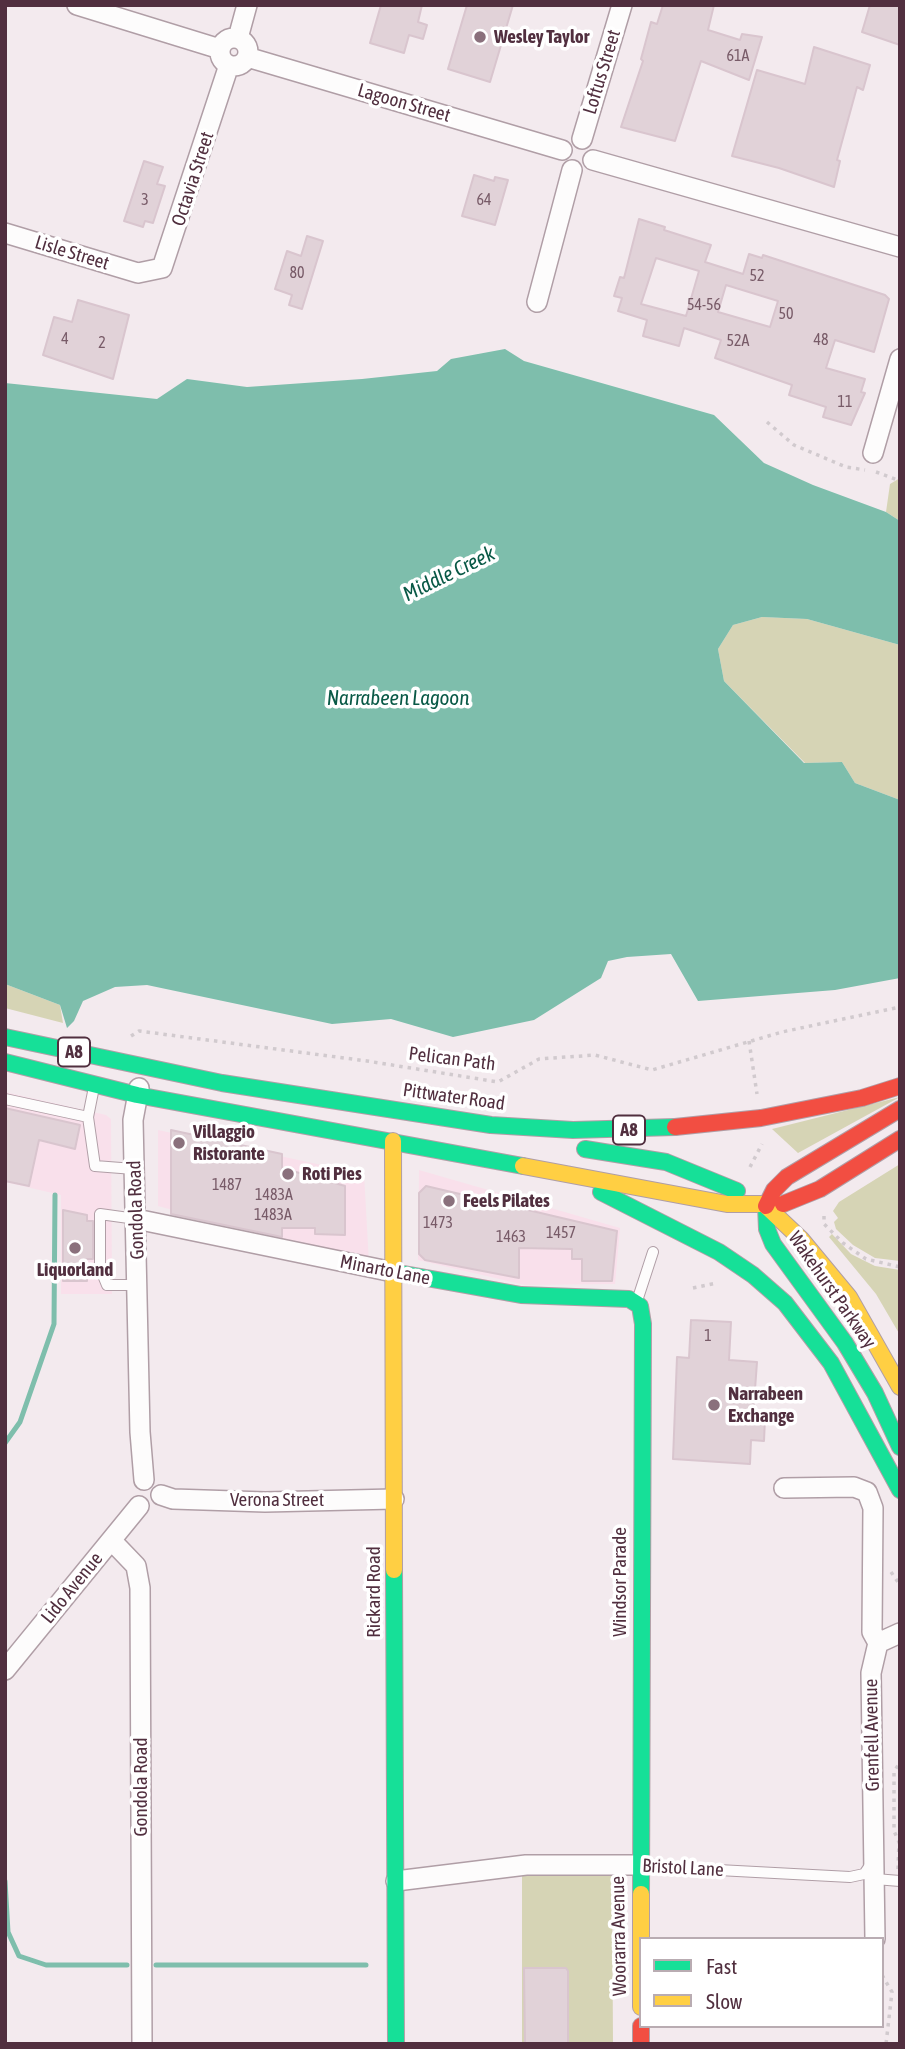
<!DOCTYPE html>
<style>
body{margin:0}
#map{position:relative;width:905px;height:2049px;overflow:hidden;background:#f3eaee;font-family:"Asap Condensed",sans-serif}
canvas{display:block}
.frame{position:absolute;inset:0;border:7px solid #512f3f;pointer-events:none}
.legend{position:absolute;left:639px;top:1937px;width:245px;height:91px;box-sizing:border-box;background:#fff;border:2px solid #b9acb2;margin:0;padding:9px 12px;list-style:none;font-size:21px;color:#512f3f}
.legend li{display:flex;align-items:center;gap:14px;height:35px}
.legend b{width:35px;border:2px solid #b9acb2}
</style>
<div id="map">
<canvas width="905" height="2049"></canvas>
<div class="frame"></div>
<ul class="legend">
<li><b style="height:9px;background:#16e098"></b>Fast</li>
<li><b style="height:9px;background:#ffcf43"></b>Slow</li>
</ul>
</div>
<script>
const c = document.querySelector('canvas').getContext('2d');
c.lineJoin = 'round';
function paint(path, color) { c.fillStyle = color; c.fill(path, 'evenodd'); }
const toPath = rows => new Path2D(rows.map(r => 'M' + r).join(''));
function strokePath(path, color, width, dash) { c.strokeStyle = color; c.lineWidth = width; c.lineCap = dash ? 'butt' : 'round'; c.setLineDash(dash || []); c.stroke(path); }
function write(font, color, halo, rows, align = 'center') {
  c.font = font + ' "Asap Condensed",sans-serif'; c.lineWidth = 7; c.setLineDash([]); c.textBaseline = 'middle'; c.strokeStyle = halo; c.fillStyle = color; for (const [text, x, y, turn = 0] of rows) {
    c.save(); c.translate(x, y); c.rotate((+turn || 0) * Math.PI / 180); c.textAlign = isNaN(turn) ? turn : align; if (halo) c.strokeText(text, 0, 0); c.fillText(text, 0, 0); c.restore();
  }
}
paint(toPath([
 [5,1092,106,1115,111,1119,112,1294,61,1294,61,1195,5,1182],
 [158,1130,364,1174,369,1263,158,1206],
 [419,1170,620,1228,615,1284,525,1285,418,1260]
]), '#f9e0eb');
paint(toPath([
 [900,478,900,521,886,512,890,484],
 [762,617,807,619,900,645,900,800,855,783,842,762,805,763,724,681,718,649,733,625],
 [5,984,60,1005,63,1023,5,1008],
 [900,1097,798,1153,772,1129],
 [900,1164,900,1261,875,1258,853,1245,836,1229,834,1222,838,1218,833,1211,839,1202],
 [832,1234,851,1254,875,1266,900,1270,900,1335,876,1294,829,1237],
 [522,1872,612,1874,613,2044,522,2044]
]), '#d6d4b5');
paint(toPath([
 [505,349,524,361,714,415,764,463,813,485,886,512,900,521,900,645,807,619,762,617,733,625,718,649,724,681,804,763,842,762,855,783,900,800,900,978,835,990,698,1001,671,954,627,957,608,961,601,978,534,1020,453,1037,391,1019,332,1024,147,985,115,987,83,1001,74,1021,67,1028,60,1005,5,984,5,383,157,399,187,379,247,387,362,379,437,371,451,359]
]), '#7ebeac');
strokePath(toPath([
 [5,1443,20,1422,54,1324,55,1195],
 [5,1881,8,1932,19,1956,46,1965,127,1965],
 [156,1965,366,1965]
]), '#7ebeac', 5);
const building = toPath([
 [381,5,422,5,418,22,427,25,423,39,409,35,404,53,370,43,381,5],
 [467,5,513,5,490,82,448,69,467,5],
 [663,5,714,5,708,30,740,40,742,34,762,37,749,80,701,61,675,141,621,127,643,61,641,59,651,22,657,24,663,5],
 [870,5,900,5,900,45,862,32,870,5],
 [814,47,870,65,863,90,857,87,837,160,840,161,834,187,779,168,732,156,757,70,805,84,814,47],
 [144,161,163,167,157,184,165,186,153,223,145,221,143,227,124,221,144,161],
 [474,175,494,181,495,177,508,180,495,225,462,216,474,175],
 [639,219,665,227,664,230,711,245,705,262,743,274,749,254,762,258,763,255,885,295,889,299,874,352,835,340,826,368,865,379,861,392,865,393,851,425,823,417,826,407,789,395,792,385,715,358,721,340,684,328,679,346,643,336,647,320,618,311,622,298,614,296,620,277,624,278,639,219],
 [656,258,699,271,686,316,641,304,656,258],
 [726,285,778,301,770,327,718,312,726,285],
 [307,236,323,241,302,309,289,305,292,295,275,289,287,251,301,256,307,236],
 [78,300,129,315,113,379,43,355,54,317,72,322,78,300],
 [5,1108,80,1125,75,1149,39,1140,29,1186,5,1181,5,1108],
 [171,1130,282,1154,282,1168,345,1186,345,1235,315,1234,315,1228,282,1228,282,1237,171,1214,171,1130],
 [426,1186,617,1231,612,1281,582,1281,582,1259,572,1259,572,1249,519,1248,519,1278,425,1260,419,1254,419,1193,426,1186],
 [63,1210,87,1215,87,1221,93,1221,93,1259,87,1259,87,1281,63,1281,63,1210],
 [691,1320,731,1322,729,1360,757,1362,753,1417,765,1418,764,1441,751,1440,750,1464,673,1459,677,1357,689,1358,691,1320],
 [524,1968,566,1968,568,1971,568,2044,525,2044,524,1968]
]);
paint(building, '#e1d2d8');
strokePath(building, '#d9c5ce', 2);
const lane = toPath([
 [93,1092,88,1117,95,1166,134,1169],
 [5,1099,88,1117],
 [136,1219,100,1214,100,1268,107,1285,139,1285],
 [637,1301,653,1252],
 [643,1866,850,1877,864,1874,871,1864],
 [875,1879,900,1881]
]);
const street = toPath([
 [77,5,220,49],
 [238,38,247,5],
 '220 52a14 14 0 1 1 28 0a14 14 0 1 1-28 0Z',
 [247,57,562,150],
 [582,139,622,5],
 [593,160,900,247],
 [5,233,138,273,162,268,229,65],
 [537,302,572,170],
 [873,453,900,359],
 [139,1088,133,1120,140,1432,144,1480],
 [136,1219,393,1272],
 [784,1488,854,1487,867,1492,873,1508,872,1632,878,1643,871,1673,875,1939],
 [161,1495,173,1499,265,1502,394,1499],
 [112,1541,136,1566,140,1588,142,2044],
 [878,1643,900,1633],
 [5,1670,139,1506],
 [396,1881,526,1865,639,1865]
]);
const fast = toPath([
 [5,1037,222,1083,491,1125,573,1130,675,1127],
 [5,1062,137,1095,523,1166],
 [585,1149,666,1162,737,1191],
 [601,1192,719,1252,753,1275,785,1303,831,1363,900,1490],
 [766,1206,767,1229,773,1244,845,1343,875,1393,900,1447],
 [393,1272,521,1295,629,1299,640,1306,643,1324,641,1894],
 [394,1570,396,2044]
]);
const slow = toPath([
 [393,1141,394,1570],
 [523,1166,727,1204,783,1204],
 [766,1206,801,1239,849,1297,900,1387],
 [641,2007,641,1894]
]);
const jam = toPath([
 [675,1127,761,1118,862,1098,900,1086],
 [783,1204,820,1189,900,1139],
 [766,1206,774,1190,787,1177,900,1109],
 [641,2026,641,2044]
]);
strokePath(lane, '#b09ea6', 12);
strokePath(street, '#b09ea6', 22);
strokePath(fast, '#b09ea6', 18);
strokePath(slow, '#b09ea6', 18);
strokePath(jam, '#b09ea6', 18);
strokePath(toPath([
 [767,422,794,445,846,467,865,470],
 [876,472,900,481],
 [131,1036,139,1031,367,1061,498,1082,539,1059,595,1055,652,1070,782,1032,900,1007],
 [749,1041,757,1094],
 [750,1167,762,1144],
 [824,1216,824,1224,843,1243,866,1259,900,1267],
 [693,1288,717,1283],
 [891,1572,900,1585],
 [898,1869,899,1842,894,1831,894,1772,900,1762],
 [882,1975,892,1992,886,2044]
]), '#d1cace', 3.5, [3.5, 5]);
strokePath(lane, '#fdfcfc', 10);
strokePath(street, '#fdfcfc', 19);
strokePath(fast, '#16e098', 16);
strokePath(slow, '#ffcf43', 16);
strokePath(jam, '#f24e42', 16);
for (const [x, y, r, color] of [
 [480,37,7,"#8a707c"],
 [179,1143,7,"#8a707c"],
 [288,1174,7,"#8a707c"],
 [449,1201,7,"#8a707c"],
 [75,1248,7,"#8a707c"],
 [714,1405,7,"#8a707c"]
]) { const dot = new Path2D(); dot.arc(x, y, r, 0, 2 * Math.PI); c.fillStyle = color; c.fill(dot); strokePath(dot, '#fff', 2.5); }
write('16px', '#785b68', null, [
 ["61A",738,56],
 ["3",145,200],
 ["64",484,200],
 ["80",297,273],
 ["52",757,276],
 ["54-56",704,305],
 ["50",786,314],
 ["4",65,339],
 ["48",821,340],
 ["52A",738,341],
 ["2",102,343],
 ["11",845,402],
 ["1487",227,1185],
 ["1483A",274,1195],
 ["1483A",273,1215],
 ["1473",438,1223],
 ["1457",561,1233],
 ["1463",511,1237],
 ["1",708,1336]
]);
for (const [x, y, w] of [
 [74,1052,32],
 [629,1130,32]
]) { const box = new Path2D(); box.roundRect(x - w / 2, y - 14.5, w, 29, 5); c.fillStyle = '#fff'; c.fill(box); strokePath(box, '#512f3f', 2); }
write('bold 18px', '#512f3f', null, [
 ["A8",74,1052],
 ["A8",629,1130]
]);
write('bold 19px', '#512f3f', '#fff', [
 ["Wesley Taylor",494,37],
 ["Villaggio",193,1132],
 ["Ristorante",193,1154],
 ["Roti Pies",302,1174],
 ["Feels Pilates",463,1201],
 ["Liquorland",75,1270,"center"],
 ["Narrabeen",728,1394],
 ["Exchange",728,1416]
], 'left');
write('19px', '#512f3f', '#fff', [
 ["Loftus Street",602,72,-73],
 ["Lagoon Street",404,103,16],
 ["Octavia Street",193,179,-72],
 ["Lisle Street",72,253,17],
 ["Pelican Path",452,1059,7],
 ["Pittwater Road",454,1097,8],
 ["Gondola Road",136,1210,-92],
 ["Minarto Lane",385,1270,11],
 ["Wakehurst Parkway",832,1290,55],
 ["Verona Street",277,1500],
 ["Windsor Parade",620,1582,-90],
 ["Lido Avenue",72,1588,-51],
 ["Rickard Road",374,1592,-90],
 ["Grenfell Avenue",872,1735,-91],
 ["Gondola Road",141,1787,-90],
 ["Bristol Lane",683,1868,3],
 ["Woorarra Avenue",619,1936,-91]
]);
write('italic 21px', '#095946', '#fff', [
 ["Middle Creek",449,574,-26],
 ["Narrabeen Lagoon",398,698]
]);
</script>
